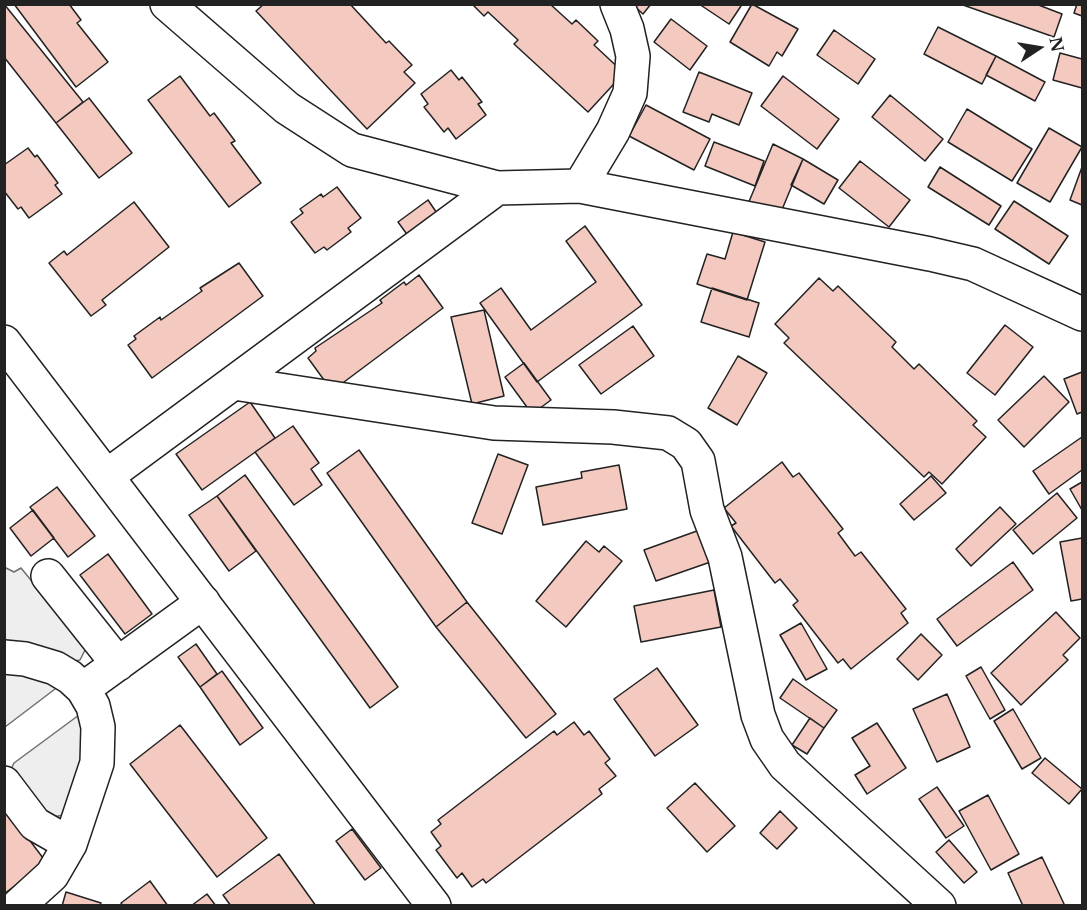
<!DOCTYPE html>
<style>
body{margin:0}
#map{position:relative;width:1087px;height:910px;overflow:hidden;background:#fff;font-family:"Libre Baskerville",serif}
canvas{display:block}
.frame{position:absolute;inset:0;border:6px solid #222;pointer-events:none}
.north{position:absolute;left:1009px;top:18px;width:60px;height:60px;-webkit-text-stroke:4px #fff;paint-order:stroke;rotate:78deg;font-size:16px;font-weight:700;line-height:24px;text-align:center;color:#222}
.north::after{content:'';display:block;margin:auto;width:21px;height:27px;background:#222;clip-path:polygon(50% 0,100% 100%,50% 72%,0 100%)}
</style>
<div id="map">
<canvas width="1087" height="910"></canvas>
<div class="frame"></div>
<div class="north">N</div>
</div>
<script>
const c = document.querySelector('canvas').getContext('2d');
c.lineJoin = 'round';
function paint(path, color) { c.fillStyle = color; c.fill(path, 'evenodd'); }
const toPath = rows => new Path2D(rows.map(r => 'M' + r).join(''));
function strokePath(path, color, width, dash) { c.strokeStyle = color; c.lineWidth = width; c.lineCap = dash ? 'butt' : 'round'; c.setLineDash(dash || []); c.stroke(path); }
const green = toPath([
 [4,567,14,572,21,568,81,641,85,650,80,660,75,661,5,648,4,567],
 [5,670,59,686,5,727,5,670],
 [79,715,85,744,69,805,63,815,49,818,10,771,14,763,79,715]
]);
paint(green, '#eee');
strokePath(green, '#6f6f6f', 1.5);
const building = toPath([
 [4,4,83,102,56,123,4,57,4,4],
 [14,4,69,4,81,20,77,23,108,62,76,87,14,4],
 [264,4,350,4,386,43,389,41,412,65,404,72,415,83,367,129,256,11,264,4],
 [472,4,550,4,572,24,576,20,598,41,594,45,624,73,588,112,514,44,518,40,488,12,484,16,472,4],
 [632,4,651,4,643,14,632,4],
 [699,4,738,4,741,6,729,24,699,4],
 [752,4,798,29,782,56,777,52,769,66,730,42,752,4],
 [1036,4,1062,14,1054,37,963,5,1036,4],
 [1077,4,1082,4,1082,16,1074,13,1077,4],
 [671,19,707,46,690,70,654,42,671,19],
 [938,27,996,56,982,84,924,54,938,27],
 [834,30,875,59,858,84,817,55,834,30],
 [1060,53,1082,59,1082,88,1053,80,1060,53],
 [996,56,1045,82,1035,101,986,75,996,56],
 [451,70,459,80,462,77,482,102,478,104,486,115,456,139,448,128,444,132,424,107,428,104,421,94,451,70],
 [699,72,752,93,739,125,712,114,709,122,683,112,699,72],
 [180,76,210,116,214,113,235,141,231,143,261,183,229,207,148,100,180,76],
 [783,76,839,119,817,149,761,106,783,76],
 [890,95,943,139,925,161,872,117,890,95],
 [89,98,132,153,99,178,56,123,89,98],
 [646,105,710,139,694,170,629,136,646,105],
 [967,109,1032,149,1012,181,948,142,967,109],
 [1049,128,1082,147,1050,202,1017,183,1049,128],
 [714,142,764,161,755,186,705,166,714,142],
 [773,144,803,159,781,212,748,204,773,144],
 [28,148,35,157,37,155,58,183,55,185,62,194,29,218,21,207,18,209,4,191,4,165,28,148],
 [803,159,838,180,824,204,791,185,803,159],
 [860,161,910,200,889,227,839,188,860,161],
 [940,167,1001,206,989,225,928,187,940,167],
 [1082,167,1082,205,1070,200,1082,167],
 [337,187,361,218,348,228,351,232,327,250,324,247,315,253,291,222,303,213,300,209,321,194,323,197,337,187],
 [428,200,443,222,414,244,398,222,428,200],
 [1014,201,1068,236,1049,264,995,229,1014,201],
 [134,202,169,247,102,300,106,305,91,316,49,263,64,251,67,255,134,202],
 [585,226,642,305,537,382,480,303,501,288,531,330,596,282,566,241,585,226],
 [733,232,765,242,747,300,697,284,707,254,725,259,733,232],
 [239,263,263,296,152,378,128,345,136,339,134,336,160,317,161,320,202,291,200,288,239,263],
 [419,275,443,308,332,391,308,358,316,351,315,348,382,303,380,300,404,282,406,285,419,275],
 [819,278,833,291,838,286,896,342,892,347,914,369,919,364,977,421,973,425,986,437,942,484,929,472,924,477,784,343,789,338,775,324,819,278],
 [712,288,759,303,749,337,701,322,712,288],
 [484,310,504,396,472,404,451,317,484,310],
 [1005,325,1033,347,995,395,967,373,1005,325],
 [633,326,654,356,601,394,579,365,633,326],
 [738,356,767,373,737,425,708,408,738,356],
 [524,363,551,400,532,414,505,377,524,363],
 [1082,372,1082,412,1077,414,1064,379,1082,372],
 [1044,376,1069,402,1024,447,998,420,1044,376],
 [250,402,275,438,202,490,176,454,250,402],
 [293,426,319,463,311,469,322,485,294,505,255,452,293,426],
 [1082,437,1082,470,1049,494,1033,471,1082,437],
 [359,450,467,602,436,627,327,473,359,450],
 [498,454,528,465,502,534,472,523,498,454],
 [782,462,793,477,799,473,843,529,838,533,855,556,861,552,906,609,901,613,908,623,851,669,843,659,838,663,793,605,798,601,780,579,775,583,731,526,736,523,724,508,782,462],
 [619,465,627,509,543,525,536,487,582,478,581,472,619,465],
 [245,475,398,687,370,708,217,496,245,475],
 [931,476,946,493,914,520,900,504,931,476],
 [1082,482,1082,510,1070,489,1082,482],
 [57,487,95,536,68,557,30,507,57,487],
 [1057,493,1077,518,1033,554,1013,530,1057,493],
 [217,496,256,551,229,571,189,515,217,496],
 [1000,507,1016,524,971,566,956,549,1000,507],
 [33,510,54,538,31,556,10,528,33,510],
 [708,527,719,559,656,581,644,550,708,527],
 [1082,538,1082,599,1071,601,1060,542,1082,538],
 [586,541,599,552,604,546,622,561,566,627,536,601,586,541],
 [108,554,152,614,125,634,80,575,108,554],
 [1013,562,1033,590,957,646,937,619,1013,562],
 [714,590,721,627,641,642,634,606,714,590],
 [467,602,556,714,526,738,436,627,467,602],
 [1056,612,1080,638,1063,655,1068,660,1021,705,991,673,1056,612],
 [801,623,827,669,806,680,780,635,801,623],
 [921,634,942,655,918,680,897,659,921,634],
 [196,644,217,674,200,687,178,657,196,644],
 [981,667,1005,710,990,719,966,676,981,667],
 [657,668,698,725,655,756,614,699,657,668],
 [222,671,263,728,240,745,200,687,222,671],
 [793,679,837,710,824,728,780,698,793,679],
 [947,694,970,747,937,762,913,709,947,694],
 [1013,709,1041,758,1022,769,994,721,1013,709],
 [810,718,824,728,807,754,792,745,810,718],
 [574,722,584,735,589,731,610,759,605,763,616,776,599,789,602,794,486,883,483,879,472,887,462,873,457,878,436,850,441,846,431,832,441,824,438,820,554,731,557,735,574,722],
 [877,723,906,768,867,794,855,775,870,766,852,738,877,723],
 [180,725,267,838,217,877,130,764,180,725],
 [1045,758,1082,789,1069,804,1032,773,1045,758],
 [695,783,735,826,707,852,667,808,695,783],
 [937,787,964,826,946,838,919,799,937,787],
 [988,795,1019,854,991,870,959,811,988,795],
 [4,806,46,862,4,894,4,806],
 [780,811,797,828,777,849,760,833,780,811],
 [352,829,381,868,365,880,336,841,352,829],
 [949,840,977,872,964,883,936,852,949,840],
 [279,854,316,906,231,906,223,895,279,854],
 [1042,857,1065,906,1023,906,1008,873,1042,857],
 [150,881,168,906,123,906,121,903,150,881],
 [66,892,101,903,100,906,62,906,66,892],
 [207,894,216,906,191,906,207,894]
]);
paint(building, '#f3c9c0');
strokePath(building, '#222', 1.5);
const minor = toPath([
 [167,4,287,108,352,150,497,188,580,186,930,254,973,264,1082,314],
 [580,186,613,131,630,93,633,56,627,29,617,4],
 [234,383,494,423,613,427,668,433,686,444,698,461,707,510,725,557,758,715,767,739,785,765,939,906],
 [107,476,497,188],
 [48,576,118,664],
 [4,657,25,659,55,668,70,677,83,689,93,706,98,727,97,763,70,844,52,875,18,906],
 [83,689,203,602],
 [4,783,35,824,70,844]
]);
const major = toPath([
 [4,342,434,906]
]);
strokePath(minor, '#222', 36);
strokePath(major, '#222', 36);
strokePath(minor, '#fff', 33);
strokePath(major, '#fff', 33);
</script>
